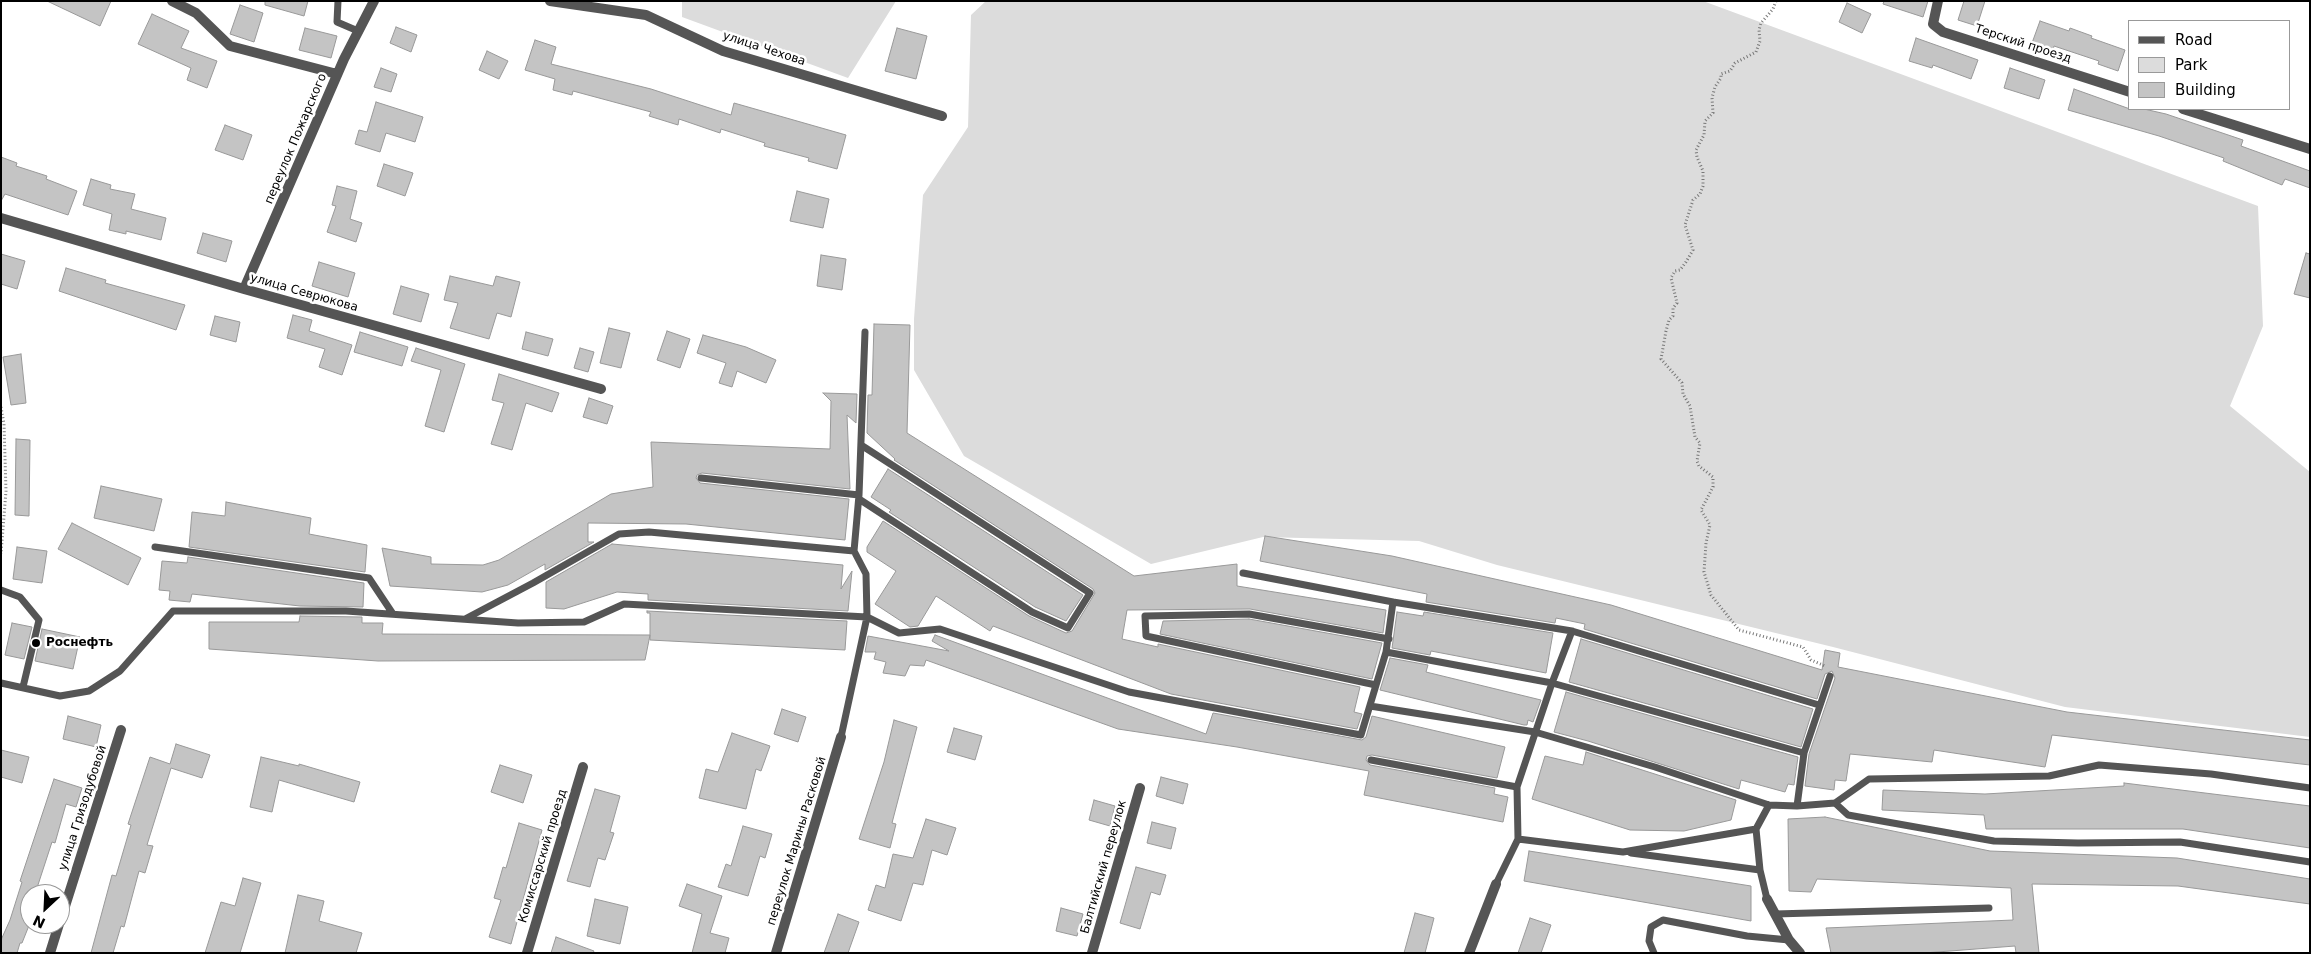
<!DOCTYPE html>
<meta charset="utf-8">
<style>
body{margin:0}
#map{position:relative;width:2311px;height:954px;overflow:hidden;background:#fff;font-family:"DejaVu Sans",sans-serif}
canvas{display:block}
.frame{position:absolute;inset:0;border:2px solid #000;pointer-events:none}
.legend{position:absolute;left:2128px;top:20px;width:162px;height:90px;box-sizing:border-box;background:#fff;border:1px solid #999;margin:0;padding:6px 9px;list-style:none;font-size:15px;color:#000}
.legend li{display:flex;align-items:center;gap:10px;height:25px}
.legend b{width:25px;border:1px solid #999}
.north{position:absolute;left:20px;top:884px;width:50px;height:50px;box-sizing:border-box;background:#fff;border:1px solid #999;border-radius:50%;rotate:205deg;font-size:14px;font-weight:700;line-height:20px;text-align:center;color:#000}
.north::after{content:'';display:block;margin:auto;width:18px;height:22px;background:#000;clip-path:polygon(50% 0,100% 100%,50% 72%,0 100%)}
</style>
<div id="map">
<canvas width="2311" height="954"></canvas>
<div class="frame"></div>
<ul class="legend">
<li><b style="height:6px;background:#555"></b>Road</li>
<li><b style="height:14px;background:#dcdcdc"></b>Park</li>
<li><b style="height:14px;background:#c4c4c4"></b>Building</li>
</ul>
<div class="north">N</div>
</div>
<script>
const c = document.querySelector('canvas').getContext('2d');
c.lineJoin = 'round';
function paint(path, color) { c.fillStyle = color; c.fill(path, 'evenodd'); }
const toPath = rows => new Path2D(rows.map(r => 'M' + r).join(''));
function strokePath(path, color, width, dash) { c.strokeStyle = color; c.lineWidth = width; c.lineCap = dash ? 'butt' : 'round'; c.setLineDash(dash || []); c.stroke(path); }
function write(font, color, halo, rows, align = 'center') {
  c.font = font + ' "DejaVu Sans",sans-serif'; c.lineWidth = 5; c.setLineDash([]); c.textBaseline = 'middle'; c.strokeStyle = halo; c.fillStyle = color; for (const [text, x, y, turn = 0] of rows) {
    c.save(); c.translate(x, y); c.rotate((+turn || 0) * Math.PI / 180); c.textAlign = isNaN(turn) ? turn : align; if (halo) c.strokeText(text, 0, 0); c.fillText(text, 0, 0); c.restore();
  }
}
paint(toPath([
 [682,1,896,1,848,78,682,17],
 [986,1,1703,1,2258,206,2263,326,2230,406,2310,472,2310,737,2065,707,1833,647,1497,565,1419,541,1263,537,1151,564,964,456,914,370,914,319,923,195,968,127,971,15]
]), '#dcdcdc');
const building = toPath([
 [47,1,111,1,100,26,47,1],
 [265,1,308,1,304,16,265,5,265,1],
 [1884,1,1928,1,1923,17,1883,4,1884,1],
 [1964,1,1985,1,1977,26,1958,20,1964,1],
 [1847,3,1871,14,1862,33,1839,22,1847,3],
 [240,5,263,13,254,42,230,34,240,5],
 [152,14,189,31,181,48,217,61,207,88,187,80,191,68,138,44,152,14],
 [2040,21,2069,31,2070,28,2092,36,2091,38,2125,50,2118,71,2098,64,2099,61,2054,46,2053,50,2032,43,2040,21],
 [396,27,417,35,411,52,390,43,396,27],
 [305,28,337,36,331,58,299,50,305,28],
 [897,28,927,36,916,79,885,71,897,28],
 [1916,38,1978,60,1971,79,1933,65,1932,68,1909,61,1916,38],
 [535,40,556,47,551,64,651,89,731,115,734,103,846,135,837,169,808,161,809,158,764,146,765,143,721,129,720,133,679,119,678,125,649,116,651,112,573,91,572,95,553,90,555,79,525,70,535,40],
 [487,51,508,61,499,79,479,70,487,51],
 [381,68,397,74,391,92,374,87,381,68],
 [2010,68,2045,80,2039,99,2004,88,2010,68],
 [2074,89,2130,109,2144,109,2166,114,2243,140,2241,146,2310,171,2310,188,2285,179,2282,185,2223,161,2224,158,2159,136,2068,110,2074,89],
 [376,102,423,117,415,142,386,133,380,152,355,144,359,130,367,132,376,102],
 [225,125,252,135,243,160,215,150,225,125],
 [1,157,17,163,16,166,47,176,46,179,77,191,68,215,5,194,1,201,1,157],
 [384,164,413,173,405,196,377,186,384,164],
 [91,179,111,185,110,189,135,194,131,209,166,218,161,240,126,231,126,234,109,230,112,214,83,205,91,179],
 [337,186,357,191,350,219,362,223,356,242,327,232,336,206,332,205,337,186],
 [797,191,829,199,823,228,790,221,797,191],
 [203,233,232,241,226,262,197,253,203,233],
 [2306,253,2310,254,2310,298,2294,294,2306,253],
 [1,254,25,261,17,289,1,284,1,254],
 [821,255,846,259,842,290,817,286,821,255],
 [319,262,355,273,348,297,312,286,319,262],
 [66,268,106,280,105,283,185,305,176,330,59,291,66,268],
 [450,276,493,286,496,276,520,282,511,317,497,313,489,339,450,328,458,303,444,300,450,276],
 [401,286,429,294,421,322,393,314,401,286],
 [293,315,312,320,309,331,352,345,342,375,319,367,325,349,287,338,293,315],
 [215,316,240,322,236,342,210,335,215,316],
 [874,324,910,325,907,433,1134,576,1237,564,1237,586,1386,610,1383,633,1250,609,1127,610,1122,639,1158,647,1158,644,1360,687,1354,712,1362,714,1357,729,1171,694,993,626,990,631,936,596,918,626,910,627,875,604,896,571,867,552,867,547,883,521,1029,616,1066,633,1072,631,1095,593,1093,589,894,460,895,459,867,433,868,395,872,395,874,324],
 [609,328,630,333,621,368,600,363,609,328],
 [667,331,690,339,680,368,657,360,667,331],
 [360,332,408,347,402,366,354,352,360,332],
 [526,332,553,339,548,356,522,349,526,332],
 [703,335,746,347,776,360,766,383,737,371,732,387,719,383,726,363,697,353,703,335],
 [416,348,465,364,444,432,425,426,441,370,411,361,416,348],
 [580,348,594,352,588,372,574,368,580,348],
 [21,354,26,403,11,405,3,357,21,354],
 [499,374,559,393,552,412,526,403,512,450,491,444,504,403,492,400,499,374],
 [823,393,857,394,856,423,847,415,850,489,702,473,697,475,696,478,700,483,849,499,845,540,686,524,588,523,588,542,594,542,545,570,545,564,508,585,482,592,390,586,382,548,431,557,431,564,483,565,499,560,611,494,653,487,651,442,830,449,831,401,823,393],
 [589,398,613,406,607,424,583,417,589,398],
 [16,439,30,440,29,516,15,515,16,439],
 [888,469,1083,595,1066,621,1035,607,889,512,891,510,871,497,888,469],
 [101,486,162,499,154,531,94,518,101,486],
 [226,502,311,518,309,534,367,545,365,572,189,547,192,512,225,516,226,502],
 [72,523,141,558,128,585,58,549,72,523],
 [1265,536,1392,556,1611,605,1822,670,1825,650,1840,653,1838,667,2067,712,2310,740,2310,765,2052,735,2045,767,1934,750,1932,762,1850,754,1846,781,1835,780,1834,790,1805,786,1809,754,1835,678,1832,671,1825,674,1817,699,1584,629,1585,624,1556,618,1555,623,1426,602,1427,594,1260,561,1265,536],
 [612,544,843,565,841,589,852,571,848,611,648,600,648,594,617,592,564,609,546,608,546,582,612,544],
 [17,547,47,551,42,583,13,579,17,547],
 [188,557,364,583,363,607,300,606,192,594,190,602,169,600,170,591,159,590,162,561,187,563,188,557],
 [647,611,847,621,845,650,650,640,650,613,647,613,647,611],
 [1397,612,1423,616,1424,612,1553,633,1546,673,1431,651,1430,655,1392,648,1397,612],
 [300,616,362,617,362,623,383,623,382,634,650,635,645,660,378,661,209,649,209,622,299,622,300,616],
 [1249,619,1382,643,1372,679,1160,634,1163,621,1249,619],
 [12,623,32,627,24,659,5,655,12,623],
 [42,629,80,637,73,669,35,661,42,629],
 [935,635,1206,734,1213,713,1362,740,1366,737,1372,716,1505,747,1497,778,1372,755,1367,756,1366,760,1370,765,1495,788,1494,794,1508,797,1503,822,1364,795,1369,771,1237,747,1118,729,926,660,924,666,910,665,905,676,883,673,886,662,874,659,876,652,865,652,868,636,949,651,932,641,935,635],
 [1581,639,1813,709,1801,747,1569,682,1581,639],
 [1390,658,1428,665,1426,672,1541,700,1533,722,1528,720,1527,725,1524,725,1380,690,1390,658],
 [1566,692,1798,757,1794,785,1788,784,1785,792,1741,780,1739,789,1588,741,1554,732,1566,692],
 [782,709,806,717,798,742,774,734,782,709],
 [68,716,101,725,96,747,63,739,68,716],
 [894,720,917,727,892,823,896,824,890,848,859,839,884,762,894,720],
 [954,728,982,736,975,760,947,752,954,728],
 [732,733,770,746,761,771,756,769,746,809,699,798,706,769,718,772,732,733],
 [176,744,210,755,202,778,171,768,147,845,153,846,145,873,139,871,124,927,121,926,113,953,91,953,112,875,116,876,131,825,128,824,150,757,170,764,176,744],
 [1,750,29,757,22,783,1,777,1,750],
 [1586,752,1736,800,1731,820,1684,831,1630,830,1532,799,1545,756,1583,765,1586,752],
 [261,757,299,766,299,764,360,782,354,802,279,780,272,812,250,807,261,757],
 [500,765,532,775,523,803,491,792,500,765],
 [1161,777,1188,784,1183,804,1156,796,1161,777],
 [54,779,82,788,76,807,66,804,55,843,52,842,35,894,30,894,30,923,22,943,20,943,17,953,1,953,1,940,10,920,22,882,20,881,54,779],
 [2124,783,2310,806,2310,848,2183,829,1986,829,1984,815,1882,810,1883,790,1985,794,2124,786,2124,783],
 [595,789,620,796,610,832,614,833,605,860,598,858,590,887,567,881,595,789],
 [1094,800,1115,806,1110,826,1089,820,1094,800],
 [1825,817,1990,851,2177,858,2310,879,2310,904,2178,886,2032,884,2039,953,2016,953,2015,946,1924,953,1831,953,1826,928,2013,920,2011,888,1817,879,1811,892,1789,891,1788,819,1825,817],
 [926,819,956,828,947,855,932,850,923,885,913,883,901,921,868,910,876,885,885,888,893,854,913,858,926,819],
 [1152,822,1176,828,1171,849,1147,843,1152,822],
 [519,823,542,830,511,944,489,937,501,900,494,898,503,867,506,868,519,823],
 [743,826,772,834,765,858,760,856,748,896,718,887,726,864,731,866,743,826],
 [1529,851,1751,886,1751,921,1524,881,1529,851],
 [1136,867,1166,875,1160,895,1151,892,1140,929,1120,923,1136,867],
 [243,878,261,883,240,953,205,953,221,902,235,906,243,878],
 [687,884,722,896,710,933,729,938,725,953,692,953,702,914,679,906,687,884],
 [298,895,324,901,319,921,362,933,356,953,285,953,298,895],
 [595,899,628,907,620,944,587,936,595,899],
 [1061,908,1083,914,1077,936,1056,931,1061,908],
 [1415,913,1434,918,1425,953,1404,953,1415,913],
 [838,914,859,922,848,953,824,953,838,914],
 [1530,918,1551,925,1541,953,1518,953,1530,918],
 [556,937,594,951,593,953,551,953,556,937]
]);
paint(building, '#c4c4c4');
strokePath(building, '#999', 1);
strokePath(toPath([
 [1776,1,1773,9,1761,23,1759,30,1760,41,1756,52,1735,63,1730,71,1721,74,1721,78,1715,87,1712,98,1713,113,1705,121,1704,135,1696,150,1697,157,1703,171,1703,186,1700,194,1693,200,1685,225,1693,250,1686,262,1680,270,1675,271,1671,278,1677,303,1673,308,1673,316,1669,320,1666,331,1661,359,1682,383,1683,394,1690,406,1695,437,1700,443,1697,461,1699,466,1713,477,1713,487,1701,510,1710,525,1706,543,1704,572,1711,595,1739,630,1803,647,1811,660,1825,666],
 [1,407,4,424,6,491,1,554]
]), '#777', 3, [1, 2.5]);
strokePath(toPath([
 [338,1,337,22,358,31],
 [701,478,859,495],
 [859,499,1032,612,1068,628,1090,593,861,445],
 [155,547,369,578,393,614],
 [1,590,20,597,39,620,23,687],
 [1393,602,1572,631],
 [465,619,533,583,619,534,649,532,854,551],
 [1386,652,1552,683,1804,753],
 [1,683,60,696,89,691,120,671,173,611,346,611,518,623,584,622,624,604,867,617,899,633,940,629,1129,692,1361,735,1386,652,1393,602,1243,573],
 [1376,685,1146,636,1145,616,1249,614,1389,639],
 [1370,706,1535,732,1655,767,1769,805,1797,806,1835,803,1869,779,2049,776,2099,765,2211,774,2310,788],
 [841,737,867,617,866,574,854,551,859,495,865,332],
 [1371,760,1517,787],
 [1835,803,1848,815,1994,841,2078,843,2180,842,2310,862],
 [1797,806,1804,753,1830,676],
 [1518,839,1623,852,1756,829],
 [1631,853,1760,870],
 [1496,884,1518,839,1517,787,1552,683,1572,631,1819,705],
 [1767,899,1760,870,1756,829,1769,805],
 [1775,914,1989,908],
 [1654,953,1649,941,1651,927,1663,920,1747,936,1789,940]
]), '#555', 7);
strokePath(toPath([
 [172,1,196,13,230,46,337,74],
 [550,1,646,15,723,51,942,116],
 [1938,1,1933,24,1943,32,2130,92],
 [2183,109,2310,149],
 [1,218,244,289,601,389],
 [244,289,344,59,374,1],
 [1767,899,1789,940,1800,953],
 [60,922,121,730],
 [50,953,59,924],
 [527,953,583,767],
 [776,953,841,737],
 [1092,953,1140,788],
 [1469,953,1496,884]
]), '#555', 10);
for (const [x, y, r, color] of [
 [36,643,5,"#000"]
]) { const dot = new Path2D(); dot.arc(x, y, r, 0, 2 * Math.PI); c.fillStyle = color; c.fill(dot); strokePath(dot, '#fff', 2); }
write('12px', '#000', '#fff', [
 ["Терский проезд",2023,44,18],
 ["улица Чехова",764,49,18],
 ["переулок Пожарского",296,139,-67],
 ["улица Севрюкова",304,293,16],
 ["улица Гризодубовой",83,808,-72],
 ["переулок Марины Расковой",797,841,-73],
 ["Комиссарский проезд",543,856,-73],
 ["Балтийский переулок",1104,867,-74]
]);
write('bold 12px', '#000', '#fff', [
 ["Роснефть",46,643]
], 'left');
</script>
